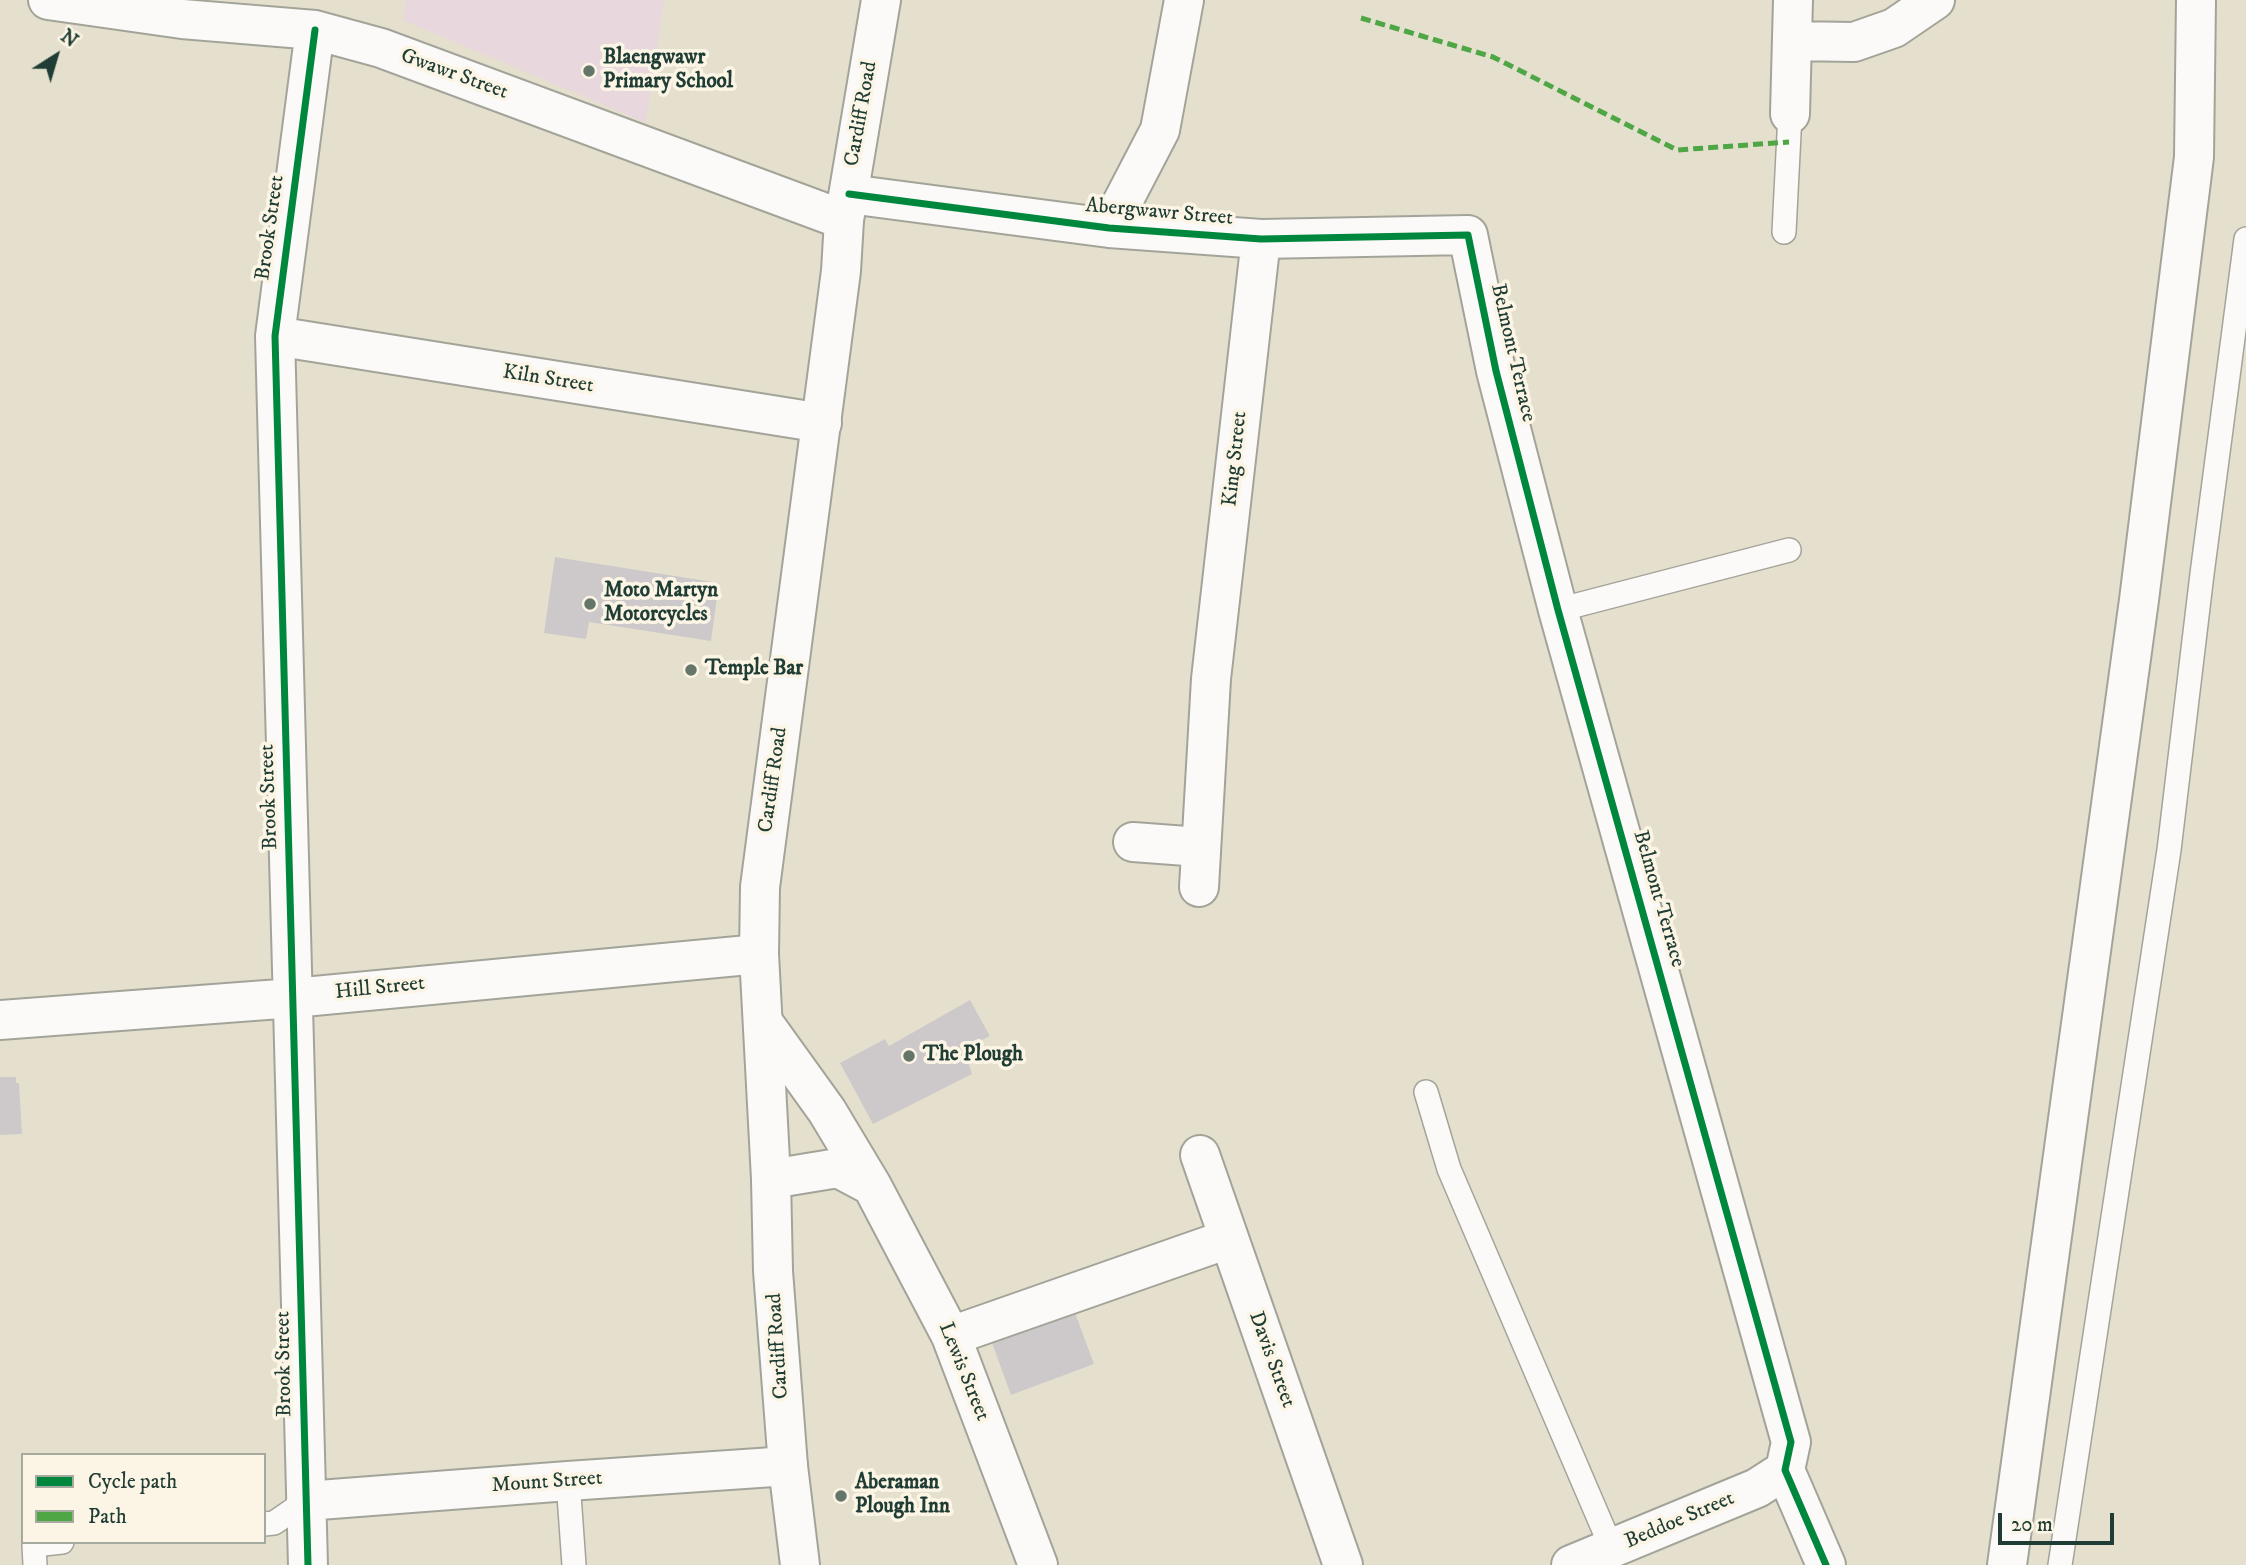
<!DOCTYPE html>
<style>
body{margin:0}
#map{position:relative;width:2246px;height:1565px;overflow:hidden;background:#e5e0ce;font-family:"IM FELL DW Pica",serif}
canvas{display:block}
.legend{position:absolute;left:21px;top:1453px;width:245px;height:91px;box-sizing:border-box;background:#fcf5e5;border:2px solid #a4ab9e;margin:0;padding:9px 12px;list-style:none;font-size:21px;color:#1f3d34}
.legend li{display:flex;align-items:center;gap:14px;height:35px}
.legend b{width:35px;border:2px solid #a4ab9e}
.north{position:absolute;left:21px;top:21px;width:70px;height:70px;-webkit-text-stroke:5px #fcf5e5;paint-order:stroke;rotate:37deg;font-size:19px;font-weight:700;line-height:28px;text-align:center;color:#1f3d34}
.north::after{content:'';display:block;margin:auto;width:24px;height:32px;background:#1f3d34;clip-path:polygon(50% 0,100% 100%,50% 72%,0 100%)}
.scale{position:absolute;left:1998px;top:1513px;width:116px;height:32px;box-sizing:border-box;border:4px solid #1f3d34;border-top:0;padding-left:9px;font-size:21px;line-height:24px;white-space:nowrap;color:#1f3d34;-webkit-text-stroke:5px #fcf5e5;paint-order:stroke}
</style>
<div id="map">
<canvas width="2246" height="1565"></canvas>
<ul class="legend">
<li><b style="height:9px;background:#00873e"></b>Cycle path</li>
<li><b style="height:9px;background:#4fa644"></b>Path</li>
</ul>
<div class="north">N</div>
<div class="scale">20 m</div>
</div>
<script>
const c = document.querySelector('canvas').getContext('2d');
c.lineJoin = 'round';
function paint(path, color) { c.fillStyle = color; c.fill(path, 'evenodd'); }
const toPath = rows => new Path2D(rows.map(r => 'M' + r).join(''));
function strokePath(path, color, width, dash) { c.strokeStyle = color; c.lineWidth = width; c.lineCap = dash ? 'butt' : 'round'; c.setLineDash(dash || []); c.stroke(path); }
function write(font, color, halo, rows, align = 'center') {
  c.font = font + ' "IM FELL DW Pica",serif'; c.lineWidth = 7; c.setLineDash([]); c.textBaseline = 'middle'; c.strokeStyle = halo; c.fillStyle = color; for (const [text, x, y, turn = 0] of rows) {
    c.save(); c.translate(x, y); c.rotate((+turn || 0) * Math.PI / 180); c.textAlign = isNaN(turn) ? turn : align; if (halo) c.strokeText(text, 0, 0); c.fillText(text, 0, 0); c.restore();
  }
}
paint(toPath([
 [406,0,664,0,646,123,403,20]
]), '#e8d8de');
paint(toPath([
 [555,557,719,583,711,641,589,622,586,639,544,633],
 [970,1000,990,1036,964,1049,972,1074,873,1124,840,1063,885,1039,889,1046],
 [0,1077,16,1077,16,1083,19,1083,22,1134,0,1135],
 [1071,1302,1094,1364,1011,1395,988,1332]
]), '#cdc9ca');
const service = toPath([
 [1784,232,1790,114],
 [1558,610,1789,550],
 [1426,1092,1449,1169,1612,1549],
 [568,1481,574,1565],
 [264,1524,274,1523,306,1501],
 [35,1565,34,1545,62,1542],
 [2060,1565,2169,850,2202,574,2246,239]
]);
const minor = toPath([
 [48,0,182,19,315,30,381,48,844,220],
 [1792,41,1854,42,1894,28,1935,0],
 [1790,114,1793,0],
 [849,194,1109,228,1261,239,1468,235,1496,371,1558,610,1791,1442,1785,1470,1826,1565],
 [1109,228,1160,130,1184,0],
 [275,336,822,423],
 [1133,842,1200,847],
 [1199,887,1211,679,1261,239],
 [0,1020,293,998,759,954],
 [763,1022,827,1111,872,1186],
 [1200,1155,1343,1565],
 [771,1179,838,1168,872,1186,951,1336,1038,1565],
 [951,1336,1228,1239],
 [306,1501,568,1481,788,1466],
 [308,1565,275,336,315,30],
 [1571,1565,1757,1488,1785,1470]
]);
const secondary = toPath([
 [800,1565,788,1466,773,1271,771,1179,759,954,760,887,841,271,844,220,881,0]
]);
const primary = toPath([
 [2007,1565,2139,600,2194,157,2196,0]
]);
strokePath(service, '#a3a499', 26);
strokePath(minor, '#a3a499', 42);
strokePath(secondary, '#a3a499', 42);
strokePath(primary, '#a3a499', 42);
strokePath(service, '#fbfaf8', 23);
strokePath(minor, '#fbfaf8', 38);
strokePath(secondary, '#fbfaf8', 38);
strokePath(primary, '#fbfaf8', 38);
strokePath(toPath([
 [1361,18,1493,57,1677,150,1789,142]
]), '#4fa644', 5, [10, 5]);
strokePath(toPath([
 [849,194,1109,228,1261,239,1468,235,1496,371,1558,610,1791,1442,1785,1470,1826,1565],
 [308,1565,275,336,315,30]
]), '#00873e', 7);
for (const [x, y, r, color] of [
 [589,71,7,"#64766a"],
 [590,604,7,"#64766a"],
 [691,670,7,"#64766a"],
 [909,1056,7,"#64766a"],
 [841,1496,7,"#64766a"]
]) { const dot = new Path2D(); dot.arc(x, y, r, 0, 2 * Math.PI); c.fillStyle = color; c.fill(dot); strokePath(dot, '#fcf5e5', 2.5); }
write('bold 21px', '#1f3d34', '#fcf5e5', [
 ["Blaengwawr",603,59],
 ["Primary School",603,83],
 ["Moto Martyn",604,592],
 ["Motorcycles",604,616],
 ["Temple Bar",705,670],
 ["The Plough",923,1056],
 ["Aberaman",855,1484],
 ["Plough Inn",855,1508]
], 'left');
write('21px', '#1f3d34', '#fcf5e5', [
 ["Gwawr Street",454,75,20],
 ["Cardiff Road",862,114,-80],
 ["Abergwawr Street",1159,213,5],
 ["Brook Street",271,228,-82],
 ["Belmont Terrace",1512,353,77],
 ["Kiln Street",548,380,9],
 ["King Street",1236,459,-84],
 ["Cardiff Road",774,780,-82],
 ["Brook Street",270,797,-92],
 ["Belmont Terrace",1658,899,74],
 ["Hill Street",380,989,-6],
 ["Cardiff Road",779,1346,-94],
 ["Davis Street",1271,1360,70],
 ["Brook Street",285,1364,-91],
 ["Lewis Street",963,1372,68],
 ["Mount Street",547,1483,-4],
 ["Beddoe Street",1680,1521,-23]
]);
</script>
